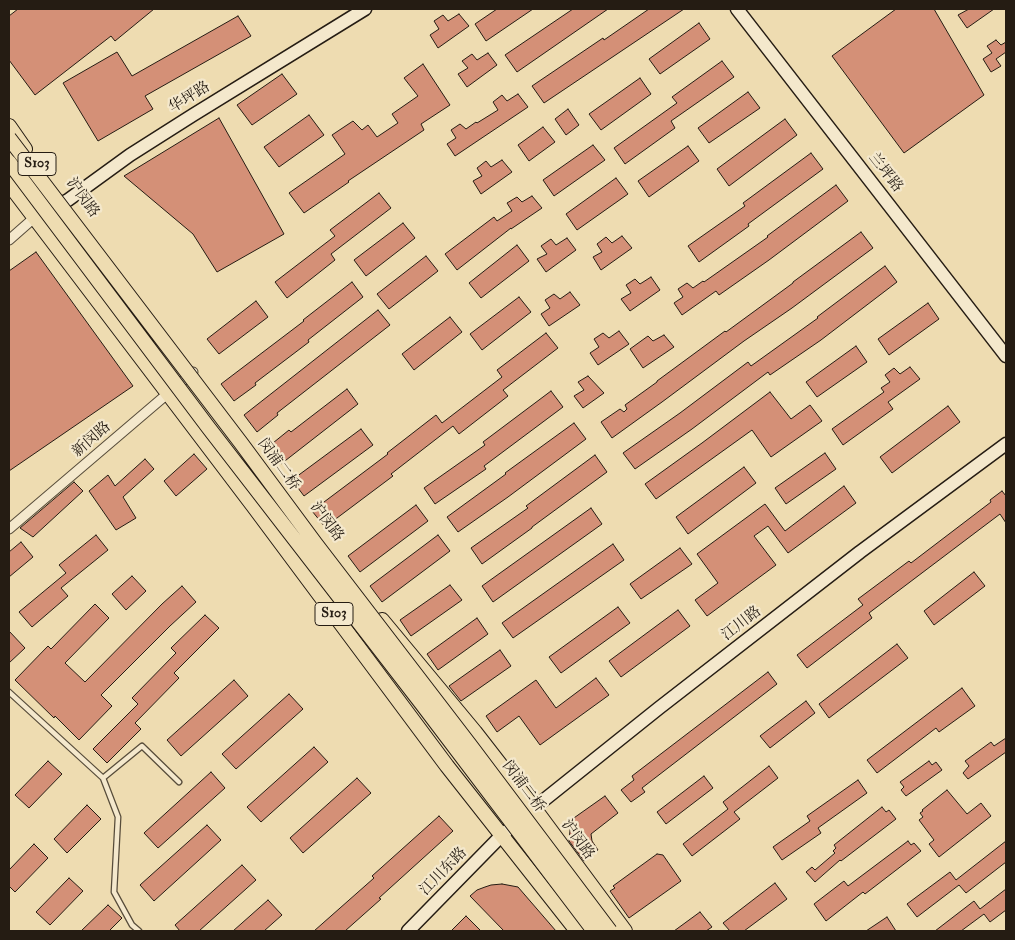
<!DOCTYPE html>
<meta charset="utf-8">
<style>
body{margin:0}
#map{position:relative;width:1015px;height:940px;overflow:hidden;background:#eedcb1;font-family:"IM FELL Double Pica",serif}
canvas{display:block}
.frame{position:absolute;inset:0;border:10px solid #251c13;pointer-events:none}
</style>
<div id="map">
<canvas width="1015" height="940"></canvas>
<div class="frame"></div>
</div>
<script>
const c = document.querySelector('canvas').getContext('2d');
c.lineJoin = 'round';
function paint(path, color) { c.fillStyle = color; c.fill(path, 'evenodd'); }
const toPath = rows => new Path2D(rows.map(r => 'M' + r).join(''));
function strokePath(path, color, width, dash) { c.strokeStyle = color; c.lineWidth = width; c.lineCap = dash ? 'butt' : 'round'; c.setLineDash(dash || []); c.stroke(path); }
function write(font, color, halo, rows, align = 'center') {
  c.font = font + ' "IM FELL Double Pica","Noto Serif SC",serif'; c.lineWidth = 4.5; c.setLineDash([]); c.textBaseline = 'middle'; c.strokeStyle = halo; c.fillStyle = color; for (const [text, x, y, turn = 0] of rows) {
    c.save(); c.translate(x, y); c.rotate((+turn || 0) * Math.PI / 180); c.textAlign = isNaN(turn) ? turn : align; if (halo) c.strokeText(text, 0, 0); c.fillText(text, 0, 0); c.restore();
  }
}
const building = toPath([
 [18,9,154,9,115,41,111,36,35,95,9,60,9,16,18,9],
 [497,9,533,9,486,41,475,24,497,9],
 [573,9,608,9,517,72,505,55,573,9],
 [649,9,684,9,544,103,532,86,603,38,604,40,649,9],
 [896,9,934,9,984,95,904,153,832,56,896,9],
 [969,9,994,9,967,28,958,15,969,9],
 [459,14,469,26,438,48,430,35,439,29,434,21,443,15,448,21,459,14],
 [238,16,251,36,145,96,153,109,98,141,63,83,117,52,132,76,238,16],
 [699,23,710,39,660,74,649,59,699,23],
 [996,40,1001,45,1006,42,1006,52,996,59,1001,66,991,72,983,59,992,53,987,46,996,40],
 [488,53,497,65,467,87,458,74,468,68,462,61,472,54,477,60,488,53],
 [722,61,734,77,671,121,675,128,625,164,614,148,677,103,672,97,722,61],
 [423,64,450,105,421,124,424,130,348,181,349,182,304,213,289,193,345,154,332,135,353,121,362,130,368,125,377,137,398,123,392,114,418,96,404,78,423,64],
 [282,74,297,94,252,125,237,105,282,74],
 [640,78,651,94,601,130,589,114,640,78],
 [748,92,760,108,709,143,698,128,748,92],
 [518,94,528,107,455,156,447,144,456,138,451,130,460,124,466,129,476,122,477,123,498,110,493,102,502,95,507,101,518,94],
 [568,109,579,125,566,135,555,119,568,109],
 [309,115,324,135,279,167,264,147,309,115],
 [219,118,284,234,217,272,193,234,124,176,219,118],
 [785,119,797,135,729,186,717,169,785,119],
 [543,127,555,142,529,161,518,145,543,127],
 [593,145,605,160,554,196,543,180,593,145],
 [688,146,699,161,649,197,638,181,688,146],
 [811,153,823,169,748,224,749,226,699,262,688,246,745,206,743,203,811,153],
 [502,160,512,172,481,194,473,181,482,176,477,168,486,161,491,167,502,160],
 [616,178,628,194,577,230,566,214,616,178],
 [836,185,848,201,769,260,719,295,716,291,682,315,674,303,683,297,678,289,687,283,693,288,703,281,704,282,768,237,767,236,836,185],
 [379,193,391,208,331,254,335,260,287,298,275,282,335,236,330,230,379,193],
 [532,196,542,208,511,229,511,228,457,270,445,254,494,217,497,221,512,211,507,203,517,197,522,202,532,196],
 [403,223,415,238,366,276,354,260,403,223],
 [861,232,873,248,792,308,744,341,662,402,612,438,601,422,620,409,624,412,627,409,625,405,657,382,657,381,725,331,726,332,793,283,793,282,861,232],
 [622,236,632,248,601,270,593,257,602,252,597,244,606,237,612,243,622,236],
 [567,238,576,250,546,272,537,259,547,254,541,246,551,239,556,245,567,238],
 [517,245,529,261,481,298,469,283,517,245],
 [36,252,133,386,9,471,9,271,36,252],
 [426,256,438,271,389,309,377,294,426,256],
 [885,266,897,282,821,340,770,375,768,372,692,429,635,469,623,453,680,413,748,362,751,366,818,318,817,317,885,266],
 [651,277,660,290,630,311,621,299,631,293,626,285,635,279,640,284,651,277],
 [352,282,363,297,308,340,309,342,255,383,256,385,234,401,221,384,304,321,303,320,352,282],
 [570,292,580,305,549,326,541,314,550,308,545,300,554,294,560,299,570,292],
 [519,297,531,312,482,350,470,334,519,297],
 [256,301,268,317,219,354,207,339,256,301],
 [928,303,939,319,889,355,878,339,928,303],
 [378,310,390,325,277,413,278,415,257,432,244,415,378,310],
 [450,317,462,332,414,370,402,354,450,317],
 [619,331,629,344,598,365,590,353,599,347,594,339,603,333,609,338,619,331],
 [546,333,558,348,503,390,508,396,459,434,453,426,391,474,393,476,325,527,312,511,388,454,387,453,436,415,442,423,502,377,497,370,546,333],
 [664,335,674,347,643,368,630,349,648,336,653,341,664,335],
 [856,346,867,362,817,397,806,382,856,346],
 [910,367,920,379,888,402,893,409,843,445,832,429,884,392,881,388,890,382,885,375,894,368,900,374,910,367],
 [588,376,604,393,583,408,574,396,584,390,578,382,588,376],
 [347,389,358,404,281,464,268,447,289,430,291,432,347,389],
 [551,391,563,407,484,466,486,469,435,504,424,488,485,445,483,442,551,391],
 [770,392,791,419,810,405,822,421,771,457,752,430,656,499,645,484,702,443,770,392],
 [948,406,960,422,892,473,880,457,948,406],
 [574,423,586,439,508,497,458,532,447,517,506,474,505,473,574,423],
 [361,429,373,445,304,496,292,480,361,429],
 [825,453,836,469,786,504,775,488,825,453],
 [194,454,207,469,176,496,164,481,194,454],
 [595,455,607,472,532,527,532,528,482,564,471,548,528,508,526,506,595,455],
 [145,459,154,469,123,497,136,518,116,530,89,491,108,475,115,486,145,459],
 [744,467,756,483,688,534,676,517,744,467],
 [74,482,83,491,33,537,20,528,74,482],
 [844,486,856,503,788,553,768,526,754,536,776,565,707,616,695,600,718,583,697,554,765,504,785,531,844,486],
 [1002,491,1006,496,1006,523,1000,514,869,613,872,618,807,668,797,655,863,605,858,599,909,561,911,563,991,502,990,500,1002,491],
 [416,505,428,521,360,572,348,556,416,505],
 [591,508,602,524,493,602,482,586,591,508],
 [96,535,108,550,61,588,68,596,32,627,19,612,66,573,59,565,96,535],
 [438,535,450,551,382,602,370,586,438,535],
 [21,542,33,557,9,577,9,552,21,542],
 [613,544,624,560,513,638,502,623,613,544],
 [680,548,692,564,641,599,630,584,680,548],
 [974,572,985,586,934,625,924,611,974,572],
 [132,576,146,591,126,610,112,594,132,576],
 [450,585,462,600,411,636,400,620,450,585],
 [182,586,196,602,170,626,101,695,112,706,79,740,55,716,54,718,15,680,48,646,51,649,95,604,109,618,65,663,85,682,162,604,182,586],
 [618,607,630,623,561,673,549,657,618,607],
 [678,610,690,626,621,677,609,661,678,610],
 [205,615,219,628,174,673,179,678,135,723,141,729,107,763,93,749,138,704,132,698,176,653,171,648,205,615],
 [477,618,488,634,438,670,427,654,477,618],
 [9,631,25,648,9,663,9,631],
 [897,644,908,658,829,718,819,704,897,644],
 [500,650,511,666,461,701,449,686,500,650],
 [768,672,777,684,642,788,645,792,631,802,621,790,634,780,632,776,768,672],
 [596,678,609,695,540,745,519,716,497,732,486,716,536,680,556,708,596,678],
 [234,680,248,696,181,756,167,740,234,680],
 [962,688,975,706,939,732,936,728,877,773,867,760,962,688],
 [289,694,303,709,236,769,222,754,289,694],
 [806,701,815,713,770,748,760,736,806,701],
 [1006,738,1006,752,968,779,963,773,969,766,965,761,991,742,994,746,1006,738],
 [314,747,328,762,261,822,247,807,314,747],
 [48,761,62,774,29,808,15,795,48,761],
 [929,761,932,765,936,762,942,770,906,796,901,790,904,787,900,782,929,761],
 [769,766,778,778,734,812,740,819,692,856,683,844,728,809,723,802,769,766],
 [211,772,225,788,158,848,144,833,211,772],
 [704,776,713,788,666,824,657,812,704,776],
 [357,778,371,793,303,853,290,838,357,778],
 [858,780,867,793,818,828,821,833,782,860,773,847,810,821,807,816,858,780],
 [947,790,967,814,981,803,991,816,939,857,929,844,934,840,919,820,923,817,920,813,923,811,922,810,947,790],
 [605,796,618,813,591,834,592,841,598,850,584,861,569,841,571,820,605,796],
 [87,805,101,819,67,853,54,839,87,805],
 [882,807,886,812,889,810,896,819,841,861,840,860,815,882,806,872,812,867,815,870,835,853,833,851,836,848,834,845,882,807],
 [439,816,453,831,379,898,381,899,345,931,314,931,374,878,372,876,439,816],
 [207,825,221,840,154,901,140,885,207,825],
 [908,841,911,845,914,843,921,851,865,894,863,892,826,921,814,904,844,881,848,886,908,841],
 [1006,841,1006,862,966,893,959,885,917,917,907,904,950,872,956,880,1006,841],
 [34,844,48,858,15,892,9,886,9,870,34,844],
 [657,854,663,855,681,881,629,918,610,891,615,888,613,886,657,854],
 [242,865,256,880,199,931,180,931,175,925,242,865],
 [69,878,83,891,50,925,36,912,69,878],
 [775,883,787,899,744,931,730,931,723,923,775,883],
 [502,884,518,887,556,931,504,931,470,896,477,890,485,887,491,885,502,884],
 [1006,889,1006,910,990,922,984,914,961,931,935,931,974,901,980,909,1006,889],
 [268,900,282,915,264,931,233,931,268,900],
 [108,905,122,918,109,931,81,931,108,905],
 [700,912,712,927,706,931,674,931,700,912],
 [466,916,481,931,451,931,466,916],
 [887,917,896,931,866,931,887,917]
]);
paint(building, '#d49077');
strokePath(building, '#251c13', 1);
const lane = toPath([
 [9,692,103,778,118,817,114,892,132,925,139,931],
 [103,778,142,746,179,782]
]);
const street = toPath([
 [9,240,34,218],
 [9,529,193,372]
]);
const secondary = toPath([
 [737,9,1006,356],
 [38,216,68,200,130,155,193,115,365,9],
 [408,931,502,835,534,808,659,708,860,552,1006,444]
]);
const primary = toPath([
 [9,126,25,149],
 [9,184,254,507,447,766,577,931],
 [382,620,475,732,534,808,625,931]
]);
strokePath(lane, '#574c3a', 7);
strokePath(street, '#574c3a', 11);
strokePath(secondary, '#251c13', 15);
strokePath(primary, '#251c13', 16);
strokePath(lane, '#f4e8cc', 4.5);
strokePath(street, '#f4e8cc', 9);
strokePath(secondary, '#f4e8cc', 12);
strokePath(primary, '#eedcb1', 14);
strokePath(toPath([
 [9,145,433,701,606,931]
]), '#251c13', 3, [9, 9]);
const primaryBridge = toPath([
 [9,138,241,443,315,543,470,745,610,931],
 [9,162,208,427,422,704,594,931]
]);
strokePath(primaryBridge, '#251c13', 16, []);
strokePath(primaryBridge, '#eedcb1', 14);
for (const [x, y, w] of [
 [37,164,38],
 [334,614,38]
]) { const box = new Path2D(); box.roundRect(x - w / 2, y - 11.5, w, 23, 4); c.fillStyle = '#f4e8cc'; c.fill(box); strokePath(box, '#251c13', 1); }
write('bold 14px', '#251c13', null, [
 ["S103",37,164],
 ["S103",334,614]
]);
write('15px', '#251c13', '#f4e8cc', [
 ["华坪路",190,98,-32],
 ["兰坪路",885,173,52],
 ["沪闵路",82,198,54],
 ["新闵路",92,440,-41],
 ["闵浦二桥",278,465,54],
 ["沪闵路",326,522,53],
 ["江川路",742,624,-38],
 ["闵浦二桥",523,787,53],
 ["沪闵路",577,840,54],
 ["江川东路",444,872,-46]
]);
</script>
